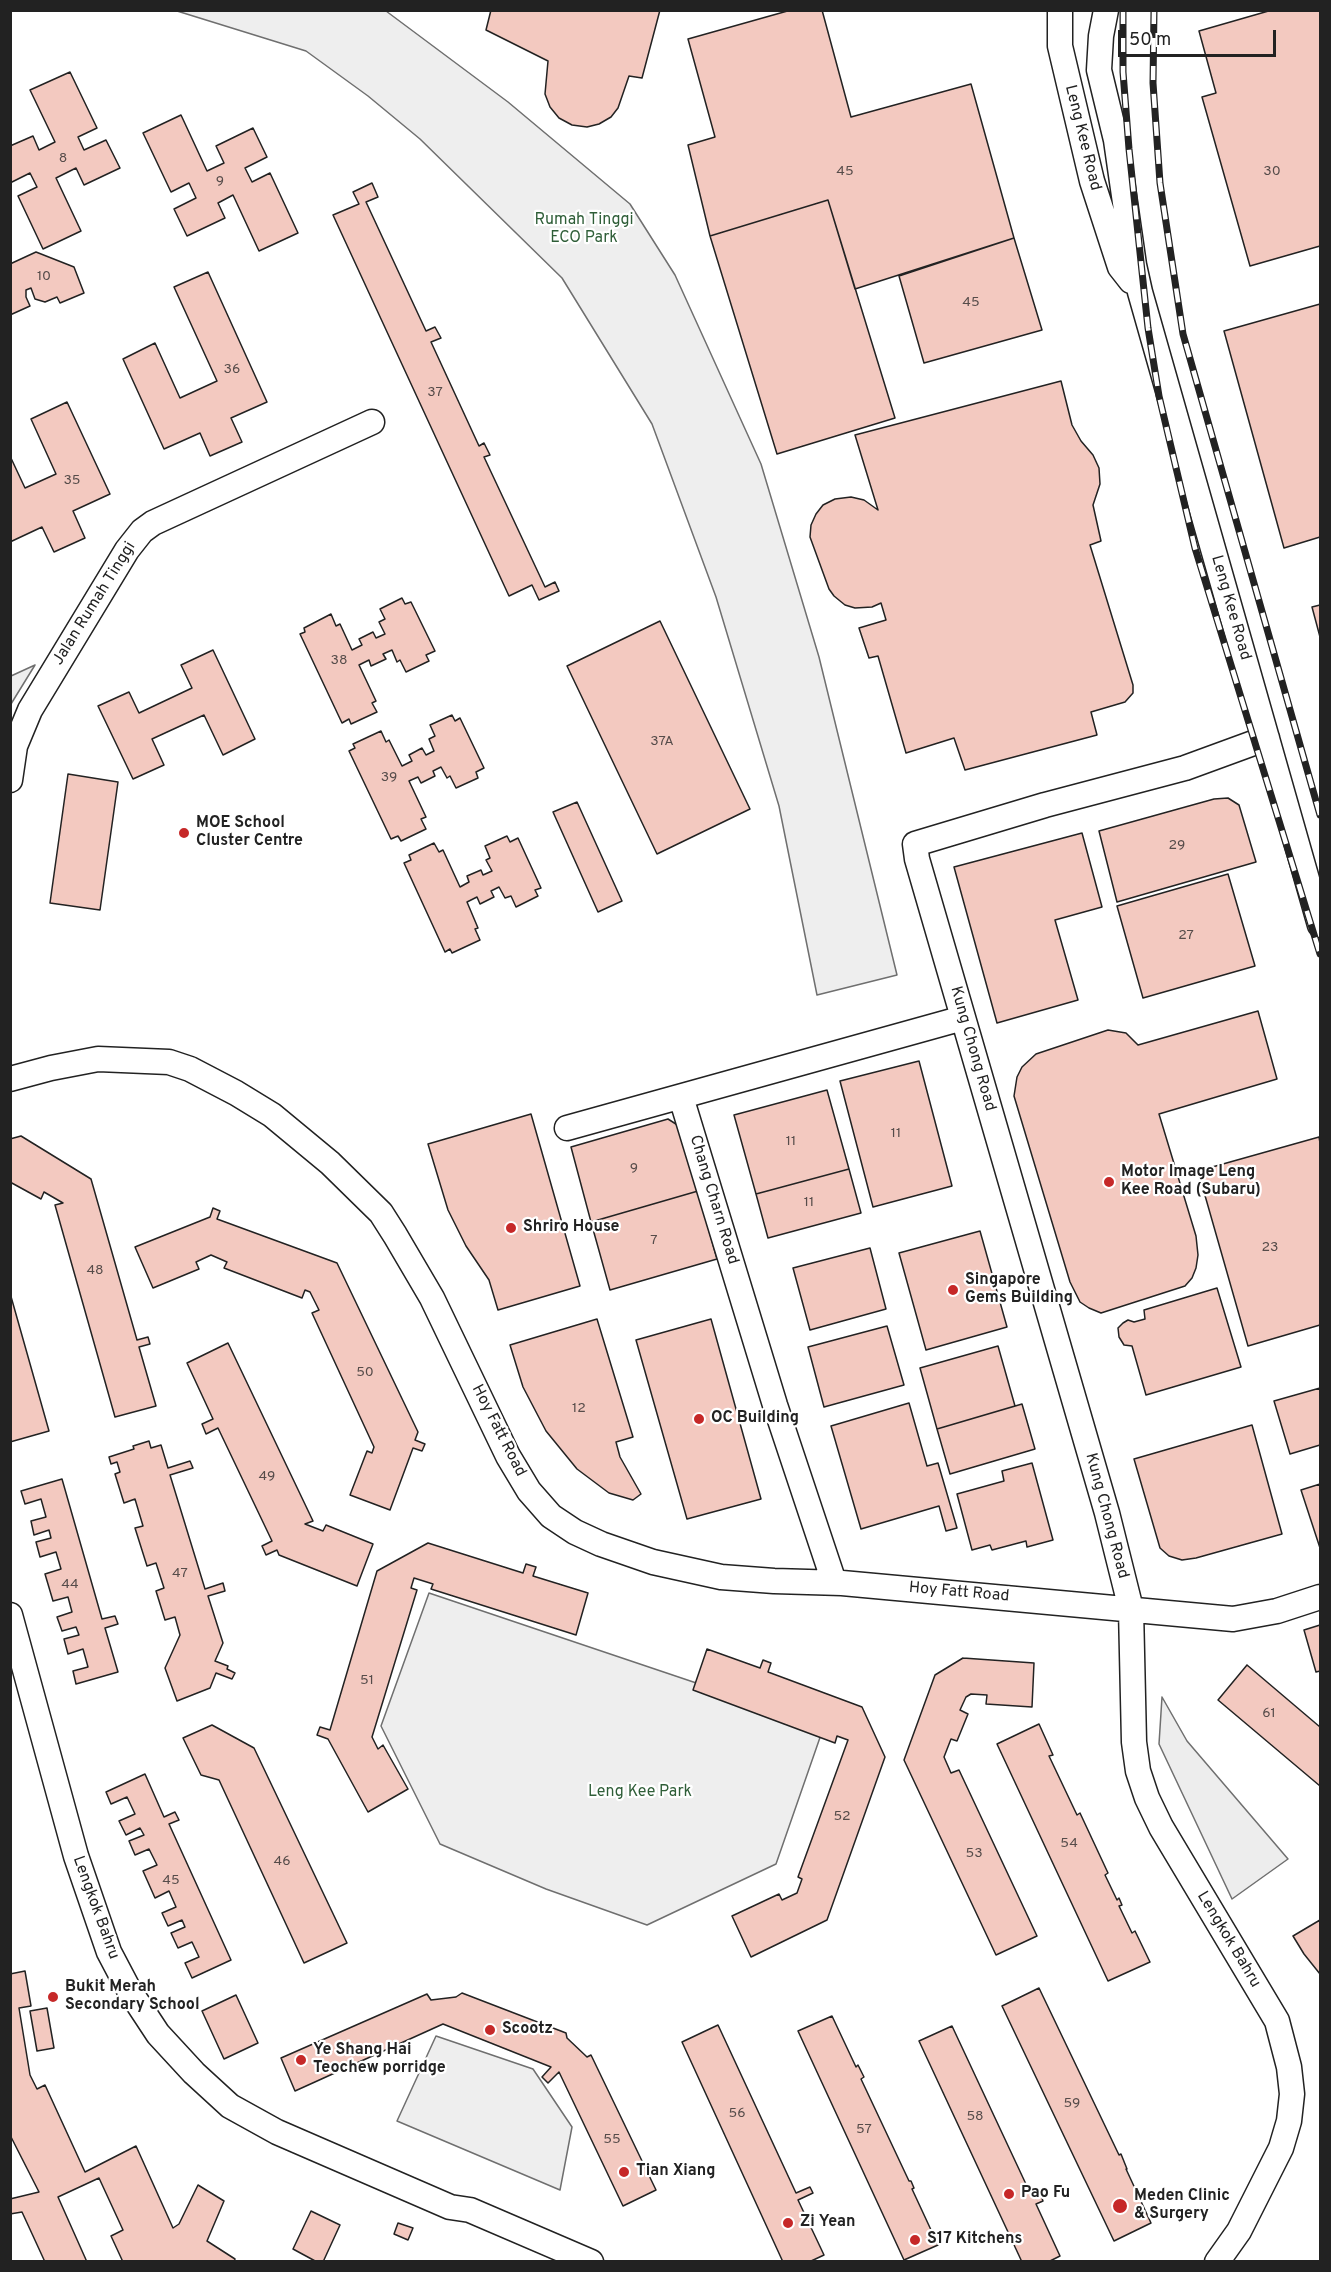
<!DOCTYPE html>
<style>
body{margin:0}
#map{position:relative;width:1331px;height:2272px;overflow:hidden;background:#fff;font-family:Overpass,sans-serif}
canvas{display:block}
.frame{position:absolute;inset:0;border:12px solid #222;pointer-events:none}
.scale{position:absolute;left:1118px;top:30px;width:158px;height:27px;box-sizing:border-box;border:3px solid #222;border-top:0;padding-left:8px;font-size:18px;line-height:21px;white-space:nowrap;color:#222;-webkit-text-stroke:4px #fff;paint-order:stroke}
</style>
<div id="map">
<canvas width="1331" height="2272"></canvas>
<div class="frame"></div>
<div class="scale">50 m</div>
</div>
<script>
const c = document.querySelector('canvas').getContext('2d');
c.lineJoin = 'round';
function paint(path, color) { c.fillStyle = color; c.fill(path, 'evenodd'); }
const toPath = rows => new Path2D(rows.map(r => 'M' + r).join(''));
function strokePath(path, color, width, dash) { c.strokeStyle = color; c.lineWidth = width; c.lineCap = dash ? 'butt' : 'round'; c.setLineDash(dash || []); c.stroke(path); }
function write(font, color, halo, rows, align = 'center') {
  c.font = font + ' Overpass,sans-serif'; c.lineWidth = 4.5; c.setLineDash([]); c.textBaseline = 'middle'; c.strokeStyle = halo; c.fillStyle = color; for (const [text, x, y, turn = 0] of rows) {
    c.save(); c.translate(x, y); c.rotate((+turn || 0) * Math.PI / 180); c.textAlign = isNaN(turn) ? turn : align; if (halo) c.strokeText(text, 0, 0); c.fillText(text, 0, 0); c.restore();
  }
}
const green = toPath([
 [177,11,386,11,508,102,630,204,675,275,761,464,819,657,897,975,817,995,779,806,716,597,652,424,562,278,420,139,368,96,306,51,177,11],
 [35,665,11,704,11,676,35,665],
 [429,1593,824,1726,776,1864,647,1925,546,1889,440,1844,381,1726,429,1593],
 [436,2036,533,2069,572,2127,560,2190,397,2121,436,2036]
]);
paint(green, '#eee');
strokePath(green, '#6f6f6f', 1.5);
const parking = toPath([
 [1162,1697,1187,1741,1288,1859,1232,1899,1159,1744,1162,1697]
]);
paint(parking, '#ededed');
strokePath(parking, '#6f6f6f', 1.5);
const building = toPath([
 [491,10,660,10,642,78,629,76,618,108,611,117,599,124,587,127,572,125,559,118,550,107,545,94,548,61,486,30,491,10],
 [791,10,822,10,851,117,971,84,1014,238,855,289,828,200,710,236,688,145,715,137,688,39,791,10],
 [1272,10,1320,10,1320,246,1250,266,1202,97,1216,93,1199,31,1272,10],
 [70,72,97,128,78,137,84,150,106,140,120,168,84,185,76,168,56,178,81,231,43,249,18,196,37,187,30,173,10,183,10,146,33,136,39,150,55,142,30,90,70,72],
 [181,115,207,171,224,163,216,146,253,128,267,157,245,168,252,182,270,173,298,233,259,251,233,195,218,203,225,218,187,236,174,209,196,198,189,183,171,192,143,133,181,115],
 [372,183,378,197,366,202,426,331,435,327,441,338,431,342,479,446,484,443,490,455,484,457,545,587,555,582,559,591,539,600,532,585,509,596,333,215,359,204,353,192,372,183],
 [828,200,895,418,777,454,710,236,828,200],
 [1014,238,1042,330,924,363,899,276,1014,238],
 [36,252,74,267,84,293,60,303,57,297,45,302,35,299,31,288,26,290,26,297,30,306,10,315,10,264,36,252],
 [208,272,267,402,231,418,242,442,210,456,200,433,164,449,123,359,155,343,180,398,217,381,174,287,208,272],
 [1320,304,1320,537,1284,548,1224,331,1320,304],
 [1061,381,1072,425,1081,441,1093,455,1099,468,1100,484,1093,505,1101,541,1090,545,1133,685,1133,693,1125,702,1091,712,1097,735,965,770,954,738,906,753,878,656,869,658,859,628,886,620,881,603,872,607,855,608,845,605,834,596,829,589,810,537,811,525,816,514,823,505,835,499,851,497,864,500,878,510,855,435,1061,381],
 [67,402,110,494,73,511,85,538,54,552,42,527,10,542,10,456,25,488,56,474,31,419,67,402],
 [402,598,405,604,411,602,435,651,426,655,429,661,406,672,400,660,397,662,392,650,383,654,386,659,371,666,369,660,359,665,376,701,372,703,377,712,351,724,349,719,342,723,300,634,305,632,304,628,331,614,336,626,340,624,352,650,362,645,359,639,373,632,376,638,385,634,379,622,385,619,380,609,402,598],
 [1320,605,1320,637,1312,607,1320,605],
 [660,621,750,809,657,854,567,666,660,621],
 [213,650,255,739,223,755,204,715,152,739,164,765,133,779,98,706,129,692,139,713,192,688,181,665,213,650],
 [452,715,455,721,460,718,484,768,476,772,478,778,456,788,450,776,447,778,441,767,433,771,435,776,421,783,418,777,409,781,426,817,421,819,426,829,401,841,398,836,391,839,349,751,355,748,353,744,381,731,386,742,389,740,402,766,412,761,409,755,422,748,426,755,434,751,429,739,435,736,430,725,452,715],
 [68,774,118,782,100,910,50,903,68,774],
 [1228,798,1239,805,1256,862,1117,902,1099,831,1214,799,1228,798],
 [577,802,622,901,598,912,553,812,577,802],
 [1082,833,1102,907,1055,920,1078,1000,997,1023,954,867,1082,833],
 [507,836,510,842,518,838,541,888,535,890,538,896,516,907,511,896,505,898,499,887,491,891,494,897,480,904,477,897,467,902,478,928,475,929,480,940,452,953,450,949,445,952,404,863,411,860,409,855,434,843,439,852,443,850,460,887,469,882,467,876,481,870,483,875,492,871,486,860,490,858,485,846,507,836],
 [1228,874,1255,966,1143,998,1117,906,1228,874],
 [1258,1011,1277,1079,1159,1114,1196,1236,1198,1255,1196,1268,1192,1278,1185,1286,1101,1313,1089,1308,1080,1302,1070,1282,1014,1096,1017,1077,1022,1067,1036,1054,1108,1030,1126,1033,1138,1045,1258,1011],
 [919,1061,952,1186,873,1207,840,1081,919,1061],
 [827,1090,849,1169,756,1194,734,1115,827,1090],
 [531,1114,580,1286,498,1310,489,1280,466,1246,448,1210,428,1144,531,1114],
 [668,1119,679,1126,698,1191,591,1222,571,1147,668,1119],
 [21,1136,91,1179,137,1340,148,1337,150,1344,139,1347,156,1406,115,1417,55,1205,63,1203,44,1192,41,1199,10,1182,10,1139,21,1136],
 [1319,1137,1320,1143,1320,1325,1248,1346,1198,1171,1319,1137],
 [849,1169,861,1213,768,1238,756,1194,849,1169],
 [698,1191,717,1259,610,1290,591,1222,698,1191],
 [213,1208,220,1211,217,1219,337,1263,418,1432,415,1440,425,1444,422,1451,413,1448,390,1510,350,1495,367,1451,372,1453,374,1447,312,1313,319,1310,310,1292,305,1290,302,1298,224,1268,227,1262,211,1255,196,1262,199,1269,153,1288,135,1247,210,1217,213,1208],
 [980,1231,1007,1327,926,1350,899,1253,980,1231],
 [870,1248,886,1309,810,1330,793,1268,870,1248],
 [1217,1288,1241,1367,1146,1395,1132,1346,1124,1345,1119,1337,1118,1328,1123,1323,1128,1320,1134,1322,1145,1319,1144,1310,1217,1288],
 [10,1293,49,1431,10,1442,10,1293],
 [597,1319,633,1437,616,1442,620,1457,641,1494,633,1500,609,1493,577,1469,546,1431,523,1387,510,1345,597,1319],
 [711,1319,761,1499,687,1519,636,1340,711,1319],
 [887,1326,904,1385,824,1407,808,1347,887,1326],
 [228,1343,313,1521,305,1524,323,1531,326,1525,373,1544,357,1586,279,1555,277,1550,266,1555,262,1546,272,1541,218,1428,206,1434,202,1424,213,1419,187,1363,228,1343],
 [998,1346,1015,1406,937,1429,920,1368,998,1346],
 [1320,1388,1320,1445,1290,1454,1274,1401,1320,1388],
 [909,1403,927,1466,938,1463,957,1528,946,1531,939,1506,861,1529,831,1426,909,1403],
 [1022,1404,1035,1449,950,1474,937,1429,1022,1404],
 [1252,1425,1282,1534,1196,1558,1182,1560,1169,1556,1160,1548,1134,1459,1252,1425],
 [149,1441,151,1448,161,1445,168,1468,190,1461,193,1468,170,1475,205,1589,223,1583,225,1591,208,1596,223,1643,215,1661,228,1666,227,1669,235,1673,232,1679,216,1673,210,1688,177,1701,165,1668,180,1635,175,1617,165,1620,156,1591,164,1588,156,1563,147,1566,135,1528,143,1526,135,1499,124,1503,115,1474,120,1472,117,1462,111,1464,109,1457,134,1449,133,1446,149,1441],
 [1032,1463,1053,1540,1027,1547,1026,1541,992,1550,990,1545,972,1550,957,1494,1004,1481,1002,1471,1032,1463],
 [62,1479,102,1619,115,1616,118,1624,105,1628,118,1672,76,1684,73,1671,88,1667,83,1649,68,1654,64,1639,79,1635,76,1627,62,1631,57,1617,72,1612,68,1597,53,1601,45,1574,61,1569,56,1552,40,1557,36,1542,51,1538,49,1530,34,1535,31,1521,46,1517,41,1499,25,1504,21,1491,62,1479],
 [1320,1484,1320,1548,1301,1490,1320,1484],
 [428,1543,523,1573,526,1564,536,1567,533,1576,588,1593,576,1635,431,1589,433,1584,414,1578,411,1588,417,1590,372,1737,378,1749,383,1745,408,1789,368,1812,328,1739,317,1735,320,1727,330,1730,377,1571,428,1543],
 [1320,1625,1320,1671,1316,1672,1304,1630,1320,1625],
 [707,1649,760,1668,763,1660,771,1663,768,1672,862,1707,885,1757,827,1920,751,1957,732,1916,779,1894,782,1900,797,1893,802,1879,798,1877,848,1740,837,1736,835,1743,693,1690,707,1649],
 [963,1658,1034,1663,1032,1707,986,1704,987,1695,971,1694,966,1697,960,1710,968,1714,957,1741,951,1739,944,1757,951,1773,959,1770,1037,1936,996,1955,904,1760,935,1675,963,1658],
 [1247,1665,1320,1727,1320,1786,1218,1700,1247,1665],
 [1039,1724,1053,1755,1049,1756,1077,1815,1080,1813,1108,1873,1105,1875,1117,1900,1119,1898,1122,1905,1119,1906,1132,1933,1135,1931,1150,1962,1108,1981,997,1744,1039,1724],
 [212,1725,254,1748,347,1943,304,1963,219,1780,201,1775,183,1738,212,1725],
 [145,1774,164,1817,175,1812,179,1820,169,1824,231,1960,192,1978,185,1963,199,1957,192,1942,178,1948,171,1933,185,1927,182,1920,168,1926,162,1913,176,1907,169,1891,155,1898,143,1871,157,1865,149,1849,135,1855,129,1841,144,1835,140,1828,126,1835,119,1821,135,1814,127,1797,111,1804,106,1792,145,1774],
 [1320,1920,1320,1974,1304,1954,1293,1936,1320,1920],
 [25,1971,31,2006,19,2008,30,2075,37,2089,45,2085,85,2172,136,2146,173,2228,179,2224,198,2185,224,2201,207,2241,235,2259,234,2262,123,2262,111,2236,123,2230,99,2178,58,2197,87,2262,45,2262,22,2212,10,2214,10,2199,39,2192,10,2135,10,1974,25,1971],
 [1039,1988,1119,2155,1121,2154,1127,2169,1126,2169,1151,2223,1114,2241,1002,2006,1039,1988],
 [462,1993,566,2033,567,2038,587,2057,591,2055,656,2190,623,2206,559,2072,548,2083,542,2077,551,2067,443,2024,295,2091,281,2058,427,1994,431,2000,456,1997,462,1993],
 [236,1995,258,2043,224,2059,202,2011,236,1995],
 [47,2008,54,2048,37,2051,30,2011,47,2008],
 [832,2016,856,2067,858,2065,864,2077,861,2079,909,2181,911,2181,914,2188,912,2189,938,2245,904,2260,798,2031,832,2016],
 [718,2025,796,2193,810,2187,813,2193,798,2200,824,2255,809,2262,783,2262,682,2042,718,2025],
 [952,2026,1032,2197,1040,2193,1043,2201,1036,2204,1060,2256,1048,2262,1022,2262,919,2041,952,2026],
 [311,2211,340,2225,323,2262,317,2262,293,2249,311,2211],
 [398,2223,413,2228,408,2240,394,2234,398,2223]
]);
paint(building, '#f3c9c0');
strokePath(building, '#222', 1.5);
const minor = toPath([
 [1060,10,1060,46,1092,181,1120,267,1131,281],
 [1106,10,1101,36,1099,70,1116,140,1134,265,1140,292,1320,925],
 [10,780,15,746,30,710,127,550,142,531,153,523,372,422],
 [10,1079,51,1068,98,1059,169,1062,190,1069,236,1093,272,1115,330,1163,381,1213,395,1235,432,1298,508,1456,529,1491,551,1516,575,1532,601,1544,653,1562,721,1577,774,1581,842,1583,1233,1619,1277,1611,1320,1597],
 [681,1097,775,1405,834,1582],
 [567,1128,963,1018],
 [10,1615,76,1856,109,1952,129,1990,158,2034,194,2073,230,2106,277,2132,450,2207,470,2210,591,2262],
 [1217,2262,1239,2231,1281,2148,1289,2121,1292,2094,1289,2067,1277,2021,1161,1827,1147,1798,1138,1771,1134,1742,1131,1609,1107,1513,917,859,915,844,1045,805,1185,768,1267,738]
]);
strokePath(minor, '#222', 27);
strokePath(minor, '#fff', 24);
const rail = toPath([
 [1123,10,1123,72,1129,149,1148,328,1159,396,1195,548,1320,954],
 [1154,10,1153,83,1160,183,1183,334,1320,815]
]);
strokePath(rail, '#222', 7);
strokePath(rail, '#fff', 4.5, [14]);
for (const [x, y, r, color] of [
 [184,833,6,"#c62828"],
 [1109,1182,6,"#c62828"],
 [511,1228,6,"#c62828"],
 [953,1290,6,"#c62828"],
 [699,1419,6,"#c62828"],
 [53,1997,6,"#c62828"],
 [490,2030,6,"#c62828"],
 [301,2060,6,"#c62828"],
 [624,2172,6,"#c62828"],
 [1009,2194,6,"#c62828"],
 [1120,2206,8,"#c62828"],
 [788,2223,6,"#c62828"],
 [915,2240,6,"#c62828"]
]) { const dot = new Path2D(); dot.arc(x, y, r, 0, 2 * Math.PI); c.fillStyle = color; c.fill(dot); strokePath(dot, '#fff', 2); }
write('14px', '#564c4a', null, [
 ["8",63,159],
 ["45",845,172],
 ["30",1272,172],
 ["9",220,182],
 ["10",44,277],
 ["45",971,303],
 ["36",232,370],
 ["37",435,393],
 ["35",72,481],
 ["38",339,661],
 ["37A",662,742],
 ["39",389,778],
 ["29",1177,846],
 ["27",1186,936],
 ["11",896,1134],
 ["11",791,1142],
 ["9",634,1169],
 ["11",809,1203],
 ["7",654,1241],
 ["23",1270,1248],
 ["48",95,1271],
 ["50",365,1373],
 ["12",579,1409],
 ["49",267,1477],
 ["47",180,1574],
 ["44",70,1585],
 ["51",367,1681],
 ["61",1269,1714],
 ["52",842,1817],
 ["54",1069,1844],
 ["53",974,1854],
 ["46",282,1862],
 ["45",171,1881],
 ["59",1072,2104],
 ["56",737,2114],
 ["58",975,2117],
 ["57",864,2130],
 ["55",612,2140]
]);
write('16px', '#222', '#fff', [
 ["Leng Kee Road",1082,138,76],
 ["Jalan Rumah Tinggi",95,604,-58],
 ["Leng Kee Road",1230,608,74],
 ["Kung Chong Road",972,1049,74],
 ["Chang Charn Road",713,1200,73],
 ["Hoy Fatt Road",498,1431,63],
 ["Kung Chong Road",1106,1516,75],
 ["Hoy Fatt Road",959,1593,5],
 ["Lengkok Bahru",95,1908,70],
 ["Lengkok Bahru",1228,1940,59]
]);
write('16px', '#2f5e38', '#fff', [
 ["Rumah Tinggi",584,221],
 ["ECO Park",584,239],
 ["Leng Kee Park",640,1793]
]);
write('bold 16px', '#222', '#fff', [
 ["MOE School",196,824],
 ["Cluster Centre",196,842],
 ["Motor Image Leng",1121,1173],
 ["Kee Road (Subaru)",1121,1191],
 ["Shriro House",523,1228],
 ["Singapore",965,1281],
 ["Gems Building",965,1299],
 ["OC Building",711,1419],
 ["Bukit Merah",65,1988],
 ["Secondary School",65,2006],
 ["Scootz",502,2030],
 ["Ye Shang Hai",313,2051],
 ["Teochew porridge",313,2069],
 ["Tian Xiang",636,2172],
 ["Pao Fu",1021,2194],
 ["Meden Clinic",1134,2197],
 ["& Surgery",1134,2215],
 ["Zi Yean",800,2223],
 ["S17 Kitchens",927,2240]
], 'left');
</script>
